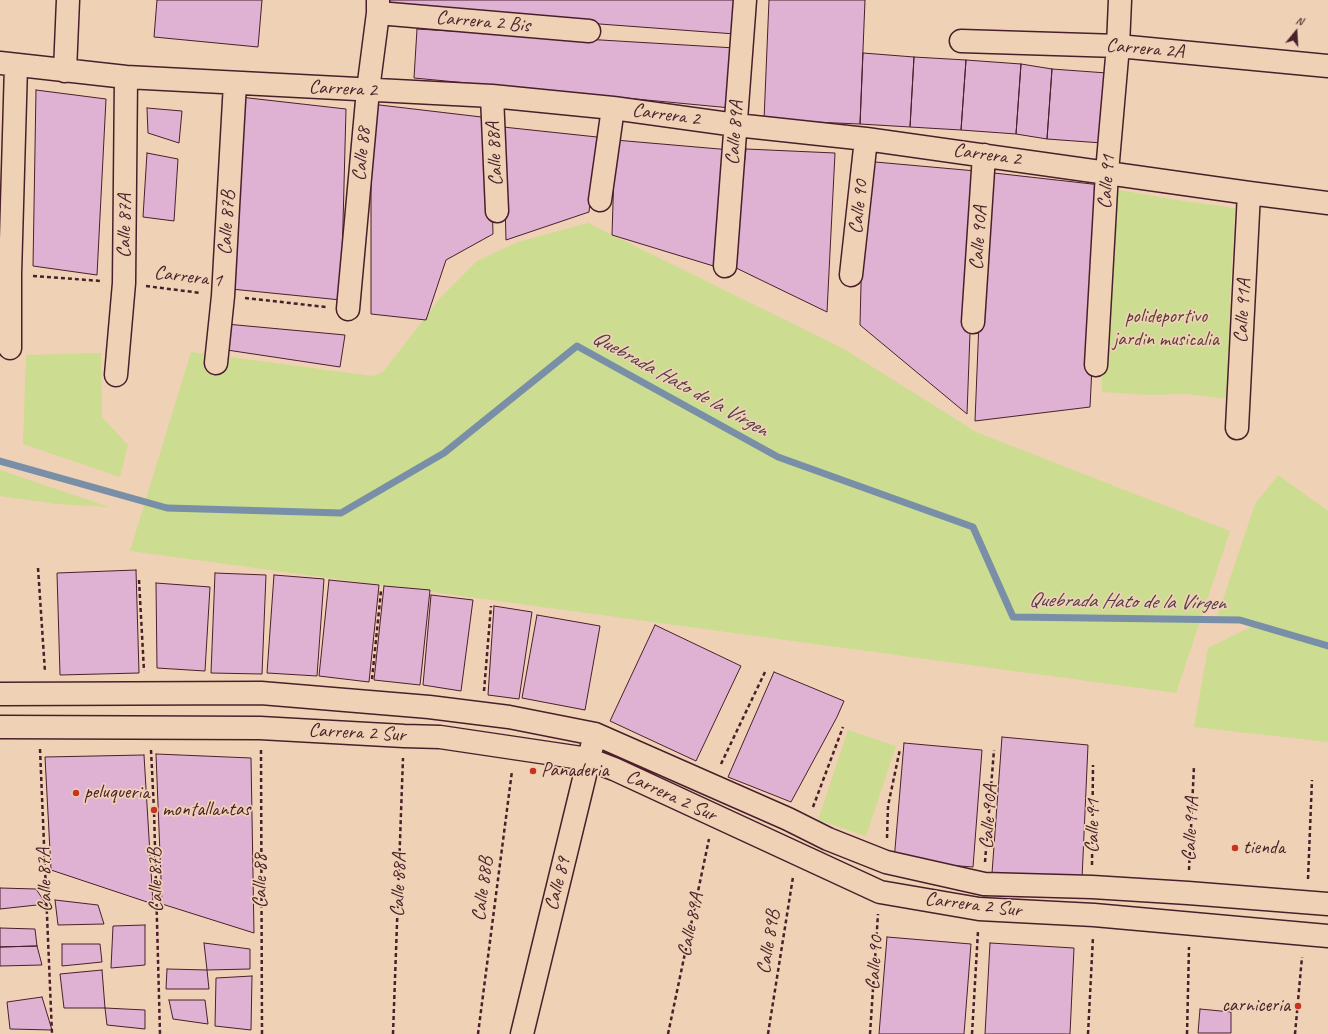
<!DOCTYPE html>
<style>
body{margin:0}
#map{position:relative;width:1328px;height:1034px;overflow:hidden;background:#efd2b5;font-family:Caveat,sans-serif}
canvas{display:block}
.north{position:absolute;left:1276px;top:12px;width:40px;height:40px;-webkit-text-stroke:3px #efd2b5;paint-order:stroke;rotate:18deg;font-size:11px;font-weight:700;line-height:16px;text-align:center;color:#4a1f2b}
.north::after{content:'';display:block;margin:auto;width:14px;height:18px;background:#4a1f2b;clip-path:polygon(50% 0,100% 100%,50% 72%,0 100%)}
</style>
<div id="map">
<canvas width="1328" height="1034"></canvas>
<div class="north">N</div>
</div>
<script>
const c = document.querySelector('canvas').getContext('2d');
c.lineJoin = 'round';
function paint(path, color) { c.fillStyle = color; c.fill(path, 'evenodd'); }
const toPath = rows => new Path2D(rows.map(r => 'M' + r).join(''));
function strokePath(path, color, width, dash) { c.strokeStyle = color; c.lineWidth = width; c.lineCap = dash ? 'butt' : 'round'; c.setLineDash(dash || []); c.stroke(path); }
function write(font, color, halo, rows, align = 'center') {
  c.font = font + ' Caveat,sans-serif'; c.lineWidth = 3.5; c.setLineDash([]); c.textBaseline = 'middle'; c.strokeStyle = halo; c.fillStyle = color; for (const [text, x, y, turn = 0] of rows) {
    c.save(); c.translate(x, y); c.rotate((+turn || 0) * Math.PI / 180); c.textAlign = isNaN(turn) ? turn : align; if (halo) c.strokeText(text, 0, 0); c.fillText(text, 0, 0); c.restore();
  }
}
paint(toPath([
 [1113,189,1177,200,1235,208,1230,298,1231,321,1229,399,1186,394,1148,395,1102,392,1101,347],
 [588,223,844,349,976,432,1230,531,1176,693,130,551,191,352,373,376,383,372,441,297,477,261,518,242],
 [101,353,102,417,128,445,120,477,23,444,26,355],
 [0,470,109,507,56,504,0,496],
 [1278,475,1328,511,1328,742,1194,727,1208,648,1255,625,1216,620,1255,504],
 [848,730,896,746,866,836,818,820]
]), '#ccdc90');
strokePath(toPath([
 [0,461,167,508,341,513,444,453,577,346,778,457,973,527,1013,617,1240,620,1328,646]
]), '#798fa8', 7);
const building = toPath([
 [157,0,262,0,258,47,154,37,157,0],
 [383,0,739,0,735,34,383,8,383,0],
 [769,0,865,0,860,124,764,120,769,0],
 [417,29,735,48,731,108,414,78,417,29],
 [863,53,914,57,910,127,860,124,863,53],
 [914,57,966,60,961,130,910,127,914,57],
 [966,60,1021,64,1016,134,961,130,966,60],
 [1021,64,1052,69,1047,139,1016,134,1021,64],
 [1052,69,1107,73,1102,143,1047,139,1052,69],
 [36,90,106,99,97,275,33,266,36,90],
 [240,97,346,109,341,300,231,289,240,97],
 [371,104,490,118,493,234,446,260,426,320,371,314,371,104],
 [147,108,182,111,179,143,148,133,147,108],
 [503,127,597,137,589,212,506,240,503,127],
 [615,140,731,150,720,268,612,235,615,140],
 [746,149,835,153,827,312,732,266,746,149],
 [147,153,178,159,174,221,143,217,147,153],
 [864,161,976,171,967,414,860,325,864,161],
 [985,172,1101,185,1090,407,975,421,985,172],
 [226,324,345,335,340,367,227,350,226,324],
 [136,570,139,673,60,675,57,573,136,570],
 [215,573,266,575,262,674,211,673,215,573],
 [274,575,324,579,317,676,267,673,274,575],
 [329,580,379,585,369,682,319,676,329,580],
 [156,583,210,587,205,671,157,668,156,583],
 [384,586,430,590,420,685,374,680,384,586],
 [431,595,473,600,461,691,423,685,431,595],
 [494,606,532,612,519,699,488,695,494,606],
 [537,615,600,626,585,710,522,698,537,615],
 [655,625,741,666,696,761,610,721,655,625],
 [774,672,844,701,837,717,791,802,728,777,774,672],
 [1002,737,1088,745,1082,879,992,873,1002,737],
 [904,743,982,750,973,867,894,861,904,743],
 [156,754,251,758,254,933,162,904,156,754],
 [144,755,153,904,51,870,45,757,144,755],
 [0,888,36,889,46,904,0,909,0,888],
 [55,900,98,905,104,924,58,925,55,900],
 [145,925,145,965,111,968,113,926,145,925],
 [0,928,35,929,37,946,0,947,0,928],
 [887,937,971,944,964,1034,879,1034,887,937],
 [204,943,250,949,250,969,207,970,204,943],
 [990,943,1074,948,1070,1034,985,1034,990,943],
 [62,944,100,944,102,962,62,966,62,944],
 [37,946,42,965,0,966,0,947,37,946],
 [167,969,207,970,209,989,166,989,167,969],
 [102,970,105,1008,64,1008,60,974,102,970],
 [252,976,251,1030,215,1026,216,978,252,976],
 [42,997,52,1030,10,1029,7,1002,42,997],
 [169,1000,205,1000,208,1024,173,1019,169,1000],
 [105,1008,145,1010,145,1029,107,1025,105,1008],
 [1200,1009,1231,1012,1231,1033,1198,1033,1200,1009]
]);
paint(building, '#dfb1d3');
strokePath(building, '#4a1f2b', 1);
const minor = toPath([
 [378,13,589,31],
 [961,41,1118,46,1328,66],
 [0,63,126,77,492,96,613,108,736,125,866,139,1249,193,1328,203],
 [65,71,68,0],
 [492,96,497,211],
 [600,200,613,108],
 [725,266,745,0],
 [851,275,866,139],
 [348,309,368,90,378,13,378,0],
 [973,322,984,155],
 [10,348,10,274,16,66],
 [216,363,223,296,235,83],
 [1096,365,1107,172,1118,46,1120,0],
 [116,375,124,283,126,77],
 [1237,428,1249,193],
 [0,694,261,693,429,707,509,717,595,734,788,819,828,839,886,862,984,884,1092,887,1188,893,1328,904],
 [0,727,260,728,404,736,440,737,588,759,614,769,880,892,979,909,1094,915,1328,936],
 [522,1034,592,746]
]);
strokePath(minor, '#4a1f2b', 25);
strokePath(toPath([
 [33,276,101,281],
 [146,286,201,293],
 [245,298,326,307],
 [38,568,45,672],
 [139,580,144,671],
 [372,679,381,591],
 [484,691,491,606],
 [40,749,52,1034],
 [151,750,154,810,160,1034],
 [261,750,262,1034],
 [721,764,765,672],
 [813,807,843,727],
 [887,838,888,806,900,749],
 [985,862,994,750],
 [1092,865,1093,765],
 [1189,870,1194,766],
 [1308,879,1312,780],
 [393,1034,403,758],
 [478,1034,512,771],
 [668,1034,709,839],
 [768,1034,793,877],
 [870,1034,878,914],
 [972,1034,978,931],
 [1088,1034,1093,937],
 [1187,1034,1189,947],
 [1295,1034,1302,957]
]), '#4a1f2b', 2.5, [4, 3]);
strokePath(minor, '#efd2b5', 22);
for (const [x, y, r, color] of [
 [533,771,4,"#c8321e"],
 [76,793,4,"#c8321e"],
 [154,810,4,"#c8321e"],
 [1235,848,4,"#c8321e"],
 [1298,1006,4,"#c8321e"]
]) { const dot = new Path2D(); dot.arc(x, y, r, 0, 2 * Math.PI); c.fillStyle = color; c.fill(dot); strokePath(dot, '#efd2b5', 1.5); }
write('20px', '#4a1f2b', '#efd2b5', [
 ["Carrera 2 Bis",483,22,5],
 ["Carrera 2A",1145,49,5],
 ["Carrera 2",343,89,3],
 ["Carrera 2",666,115,8],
 ["Calle 89A",735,133,-86],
 ["Calle 88",362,154,-85],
 ["Calle 88A",495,154,-93],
 ["Carrera 2",987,155,8],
 ["Calle 91",1107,182,-86],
 ["Calle 90",859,207,-84],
 ["Calle 87B",227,223,-87],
 ["Calle 87A",125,226,-89],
 ["Calle 90A",979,238,-86],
 ["Carrera 1",188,277,7],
 ["Calle 91A",1243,311,-87],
 ["Carrera 2 Sur",357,733,3],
 ["Carrera 2 Sur",671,796,25],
 ["Calle 90A",989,817,-86],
 ["Calle 91",1093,826,-89],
 ["Calle 91A",1191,829,-87],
 ["Calle 87A",45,880,-92],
 ["Calle 87B",156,880,-92],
 ["Calle 88",261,881,-90],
 ["Calle 89",558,884,-76],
 ["Calle 88A",399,885,-88],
 ["Calle 88B",483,889,-83],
 ["Carrera 2 Sur",973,905,7],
 ["Calle 89A",691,925,-78],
 ["Calle 89B",769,942,-81],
 ["Calle 90",875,963,-86]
]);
write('20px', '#5e3b3a', '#efd2b5', [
 ["polideportivo",1166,317],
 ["jardin musicalia",1166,340]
]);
write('20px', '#4a1f2b', '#efd2b5', [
 ["Panaderia",541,771],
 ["peluqueria",84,793],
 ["montallantas",162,810],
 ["tienda",1243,848],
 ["carniceria",1290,1006,"right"]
], 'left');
write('italic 21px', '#563b4a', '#efd2b5', [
 ["Quebrada Hato de la Virgen",680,384,29],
 ["Quebrada Hato de la Virgen",1127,602,1]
]);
</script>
